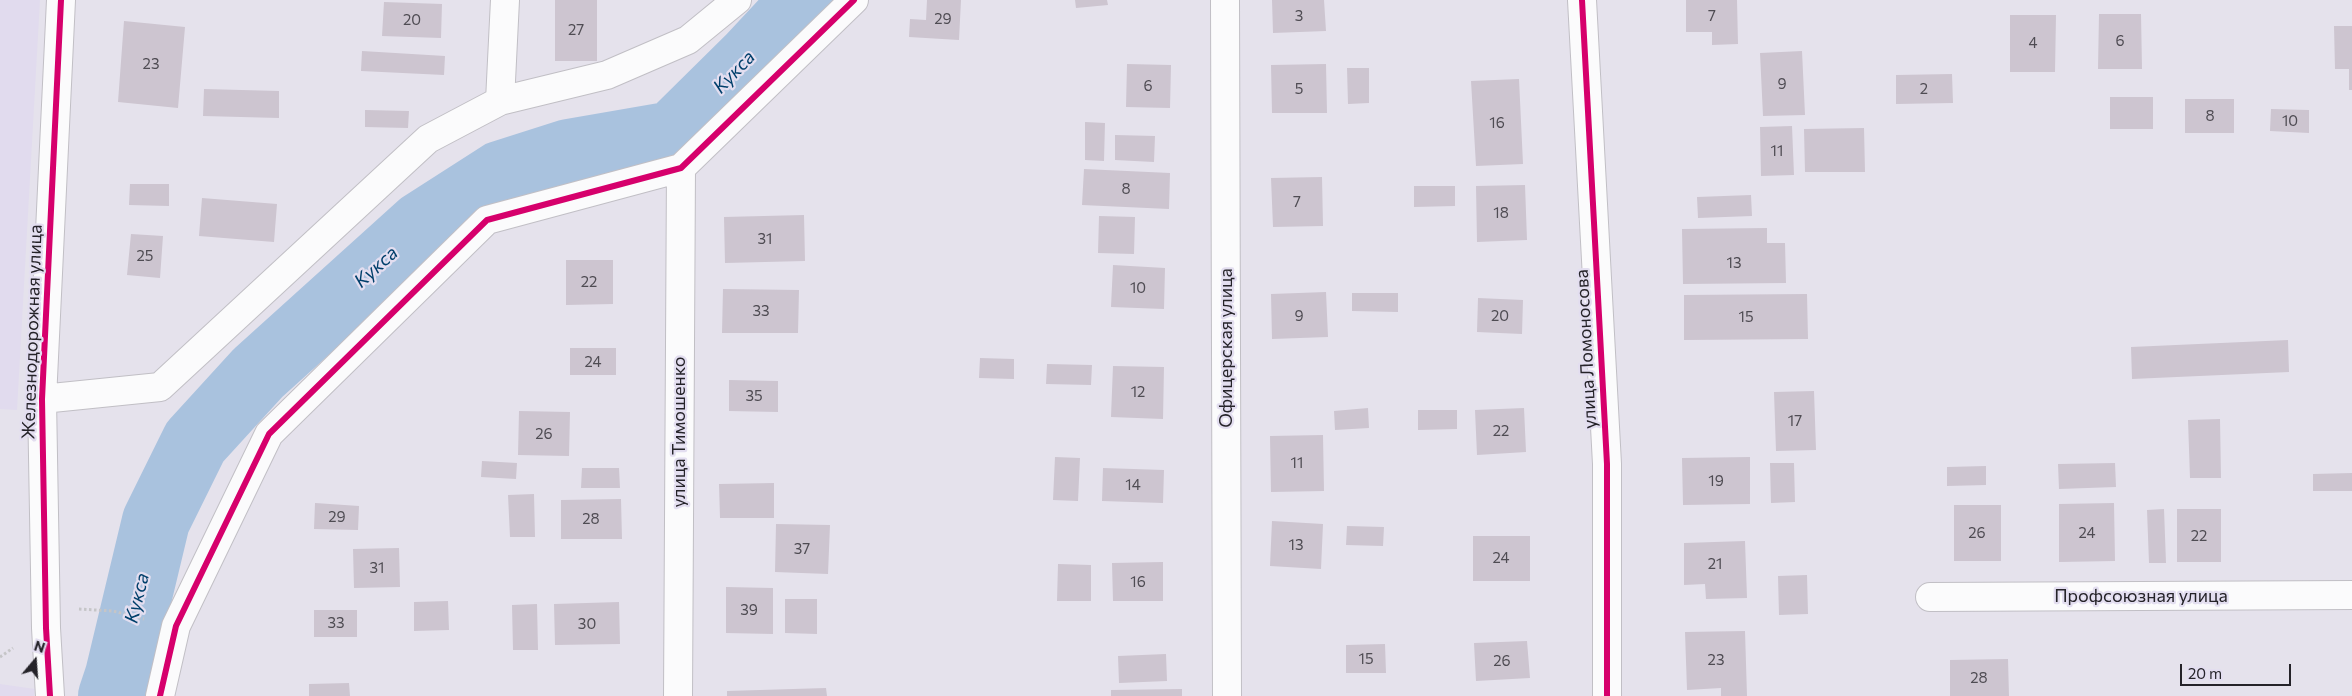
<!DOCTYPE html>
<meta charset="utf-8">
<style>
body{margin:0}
#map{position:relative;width:2352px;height:696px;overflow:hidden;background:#e5e2ec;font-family:Commissioner,sans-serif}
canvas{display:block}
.north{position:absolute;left:10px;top:636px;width:50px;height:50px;-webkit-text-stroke:4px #e3def0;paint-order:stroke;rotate:18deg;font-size:14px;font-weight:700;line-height:20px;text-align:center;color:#252329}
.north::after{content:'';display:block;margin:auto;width:18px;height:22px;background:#252329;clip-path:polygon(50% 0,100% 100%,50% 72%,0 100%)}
.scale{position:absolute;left:2180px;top:664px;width:111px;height:22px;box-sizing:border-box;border:2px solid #252329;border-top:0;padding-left:6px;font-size:15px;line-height:18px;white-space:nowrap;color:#252329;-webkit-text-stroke:4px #e3def0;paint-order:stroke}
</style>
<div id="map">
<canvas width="2352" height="696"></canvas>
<div class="north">N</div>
<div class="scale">20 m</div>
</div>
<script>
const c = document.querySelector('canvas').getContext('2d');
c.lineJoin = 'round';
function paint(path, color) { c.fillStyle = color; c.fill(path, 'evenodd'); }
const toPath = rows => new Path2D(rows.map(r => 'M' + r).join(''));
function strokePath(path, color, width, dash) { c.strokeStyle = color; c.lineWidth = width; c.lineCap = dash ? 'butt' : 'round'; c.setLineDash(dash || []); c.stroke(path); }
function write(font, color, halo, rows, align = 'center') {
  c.font = font + ' Commissioner,sans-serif'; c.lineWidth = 4.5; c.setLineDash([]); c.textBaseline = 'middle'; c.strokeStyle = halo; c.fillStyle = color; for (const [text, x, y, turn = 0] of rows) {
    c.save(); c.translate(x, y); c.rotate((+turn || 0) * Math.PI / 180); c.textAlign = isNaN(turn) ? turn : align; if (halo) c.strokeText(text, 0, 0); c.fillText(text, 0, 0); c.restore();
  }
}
paint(toPath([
 [0,0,40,0,17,410,0,409],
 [0,684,35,689,34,696,0,696]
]), '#e1dbee');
strokePath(toPath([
 [112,696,119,675,156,521,195,442,258,373,422,225,500,175,569,153,673,135,751,58,805,0]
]), '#a9c2de', 68);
paint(toPath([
 [555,0,597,0,597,61,555,61],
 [927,0,961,0,959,40,909,37,910,19,926,20],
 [1075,0,1107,0,1108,5,1076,8],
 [1272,0,1324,0,1326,31,1273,33],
 [1686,0,1737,0,1738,44,1712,45,1712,32,1686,32],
 [384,2,442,4,441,38,382,36],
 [2099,14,2141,14,2142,69,2098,69],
 [2010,15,2056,15,2055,72,2010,72],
 [124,21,185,27,178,108,118,102],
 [2334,26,2352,26,2352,90,2349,90,2349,69,2335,69],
 [362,51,445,56,444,75,361,71],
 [1802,51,1805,115,1763,116,1760,53],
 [1127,64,1171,65,1170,108,1126,107],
 [1326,64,1327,113,1272,113,1271,65],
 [1347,68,1369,68,1369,103,1348,104],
 [1952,74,1953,103,1896,104,1896,75],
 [1519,79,1523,164,1476,166,1471,81],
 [204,89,279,91,279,118,203,116],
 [2110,97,2153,97,2153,129,2110,129],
 [2185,99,2234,99,2234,133,2185,133],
 [2271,109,2309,110,2309,133,2270,131],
 [365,110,409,111,408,128,365,127],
 [1085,122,1105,123,1104,161,1085,160],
 [1792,126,1794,175,1761,176,1760,127],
 [1864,128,1865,172,1805,172,1804,129],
 [1115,135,1155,136,1154,162,1115,160],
 [1084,169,1170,173,1169,209,1082,205],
 [1322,177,1323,226,1273,227,1271,178],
 [130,184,169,184,169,206,129,205],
 [1525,185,1527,240,1477,242,1476,186],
 [1414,186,1455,186,1455,206,1414,207],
 [1751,195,1752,216,1698,218,1697,197],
 [202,198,277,204,274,242,199,236],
 [804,215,805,261,725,263,724,217],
 [1099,216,1135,217,1134,254,1098,253],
 [1767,228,1767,243,1785,243,1786,283,1683,284,1682,229],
 [131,234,163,236,160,278,127,275],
 [566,260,613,260,613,304,566,305],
 [1113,265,1165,268,1164,309,1111,307],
 [723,289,799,290,798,333,722,333],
 [1326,292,1328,337,1272,339,1271,294],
 [1352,293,1398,293,1398,312,1352,311],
 [1807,294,1808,339,1684,340,1684,295],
 [1478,298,1523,300,1522,334,1477,332],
 [2288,340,2289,372,2132,379,2131,347],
 [570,348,616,348,616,375,570,375],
 [980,358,1014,359,1014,379,979,378],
 [1047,364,1092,365,1091,385,1046,384],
 [1113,366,1164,367,1163,419,1111,417],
 [729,380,778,381,778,412,729,411],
 [1814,391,1816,450,1776,451,1774,392],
 [1368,408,1369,428,1335,430,1334,411],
 [1524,408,1526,452,1477,455,1475,410],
 [1418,410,1457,410,1457,429,1418,430],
 [519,411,570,412,569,456,518,455],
 [2220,419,2221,478,2190,478,2188,420],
 [1323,435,1324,491,1271,492,1270,436],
 [1055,457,1080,458,1078,501,1053,500],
 [1750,457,1750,504,1683,505,1682,458],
 [482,461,517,463,516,479,481,477],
 [1770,463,1794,463,1795,502,1771,503],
 [2115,463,2116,487,2059,489,2058,464],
 [1986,466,1986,485,1947,486,1947,467],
 [582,468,619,468,620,488,581,488],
 [1103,468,1164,470,1163,503,1102,501],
 [2352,473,2352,491,2313,491,2313,474],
 [774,483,774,518,720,518,719,484],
 [534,494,535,537,510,537,508,495],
 [621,499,622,539,561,539,561,500],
 [315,503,359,506,358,530,314,529],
 [2114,503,2115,561,2059,562,2059,504],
 [1954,505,2001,505,2001,561,1954,561],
 [2164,509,2166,563,2149,563,2147,510],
 [2177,509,2221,509,2221,562,2177,562],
 [1272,521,1323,524,1321,569,1270,566],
 [776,524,830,525,828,574,775,572],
 [1347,526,1384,527,1383,546,1346,545],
 [1473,536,1530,536,1530,581,1473,581],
 [1745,541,1747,598,1706,599,1705,584,1684,585,1684,543],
 [399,548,400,587,354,588,353,549],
 [1163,562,1163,601,1113,601,1112,563],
 [1058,564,1091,565,1091,601,1057,601],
 [1807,575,1808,614,1779,615,1778,576],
 [726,587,773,588,773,634,726,633],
 [785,599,817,599,817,634,785,633],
 [448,601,449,630,414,631,414,602],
 [619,602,620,644,555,645,554,604],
 [537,604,538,650,513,650,512,605],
 [314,610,357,610,357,637,314,637],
 [1745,631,1747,696,1721,696,1721,688,1687,690,1685,632],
 [1527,641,1530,678,1476,681,1474,643],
 [1385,644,1386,673,1346,673,1346,645],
 [1166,654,1167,681,1119,683,1118,656],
 [2008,659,2009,696,1950,696,1950,660],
 [349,683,350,696,309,696,309,684],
 [826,688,827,696,727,696,727,691],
 [1182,689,1182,696,1111,696,1111,690]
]), '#cdc5d0');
const minor = toPath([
 [1225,0,1227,696],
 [1582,0,1607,464,1607,696],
 [500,101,505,0],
 [42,399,160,387,428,139,500,101,607,75,688,40,737,0],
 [1930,597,2352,595],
 [50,696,46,628,42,399,61,0],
 [160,696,176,626,269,434,487,220,681,168,854,0],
 [678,696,681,168]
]);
strokePath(minor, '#c1bfc5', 30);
strokePath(toPath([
 [79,609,113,611,144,619],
 [0,657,13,648]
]), '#c5c5c7', 3, [2.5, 2.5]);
strokePath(minor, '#fbfbfc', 28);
strokePath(toPath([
 [1582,0,1607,464,1607,696],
 [50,696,46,628,42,399,61,0],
 [160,696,176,626,269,434,487,220,681,168,854,0]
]), '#d6006c', 6);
write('15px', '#4f4c53', null, [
 ["3",1299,16],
 ["7",1712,16],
 ["29",943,19],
 ["20",412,20],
 ["27",576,30],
 ["6",2120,41],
 ["4",2033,43],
 ["23",151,64],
 ["9",1782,84],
 ["6",1148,86],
 ["5",1299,89],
 ["2",1924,89],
 ["8",2210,116],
 ["10",2290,121],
 ["16",1497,123],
 ["11",1777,151],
 ["8",1126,189],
 ["7",1297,202],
 ["18",1501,213],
 ["31",765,239],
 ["25",145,256],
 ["13",1734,263],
 ["22",589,282],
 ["10",1138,288],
 ["33",761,311],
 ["9",1299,316],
 ["20",1500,316],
 ["15",1746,317],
 ["24",593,362],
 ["12",1138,392],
 ["35",754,396],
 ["17",1795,421],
 ["22",1501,431],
 ["26",544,434],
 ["11",1297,463],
 ["19",1716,481],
 ["14",1133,485],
 ["29",337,517],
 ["28",591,519],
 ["26",1977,533],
 ["24",2087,533],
 ["22",2199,536],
 ["13",1296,545],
 ["37",802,549],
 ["24",1501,558],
 ["21",1715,564],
 ["31",377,568],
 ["16",1138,582],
 ["39",749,610],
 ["33",336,623],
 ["30",587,624],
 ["15",1366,659],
 ["23",1716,660],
 ["26",1502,661],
 ["28",1979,678]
]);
write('18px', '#252329', '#e3def0', [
 ["Железнодорожная улица",32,332,-88],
 ["Офицерская улица",1226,348,-90],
 ["улица Ломоносова",1586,349,-93],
 ["улица Тимошенко",679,432,-90],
 ["Профсоюзная улица",2141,596]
]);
write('italic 19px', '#003f6b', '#e3def0', [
 ["Кукса",734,72,-46],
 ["Кукса",376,267,-42],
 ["Кукса",137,598,-76]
]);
</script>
